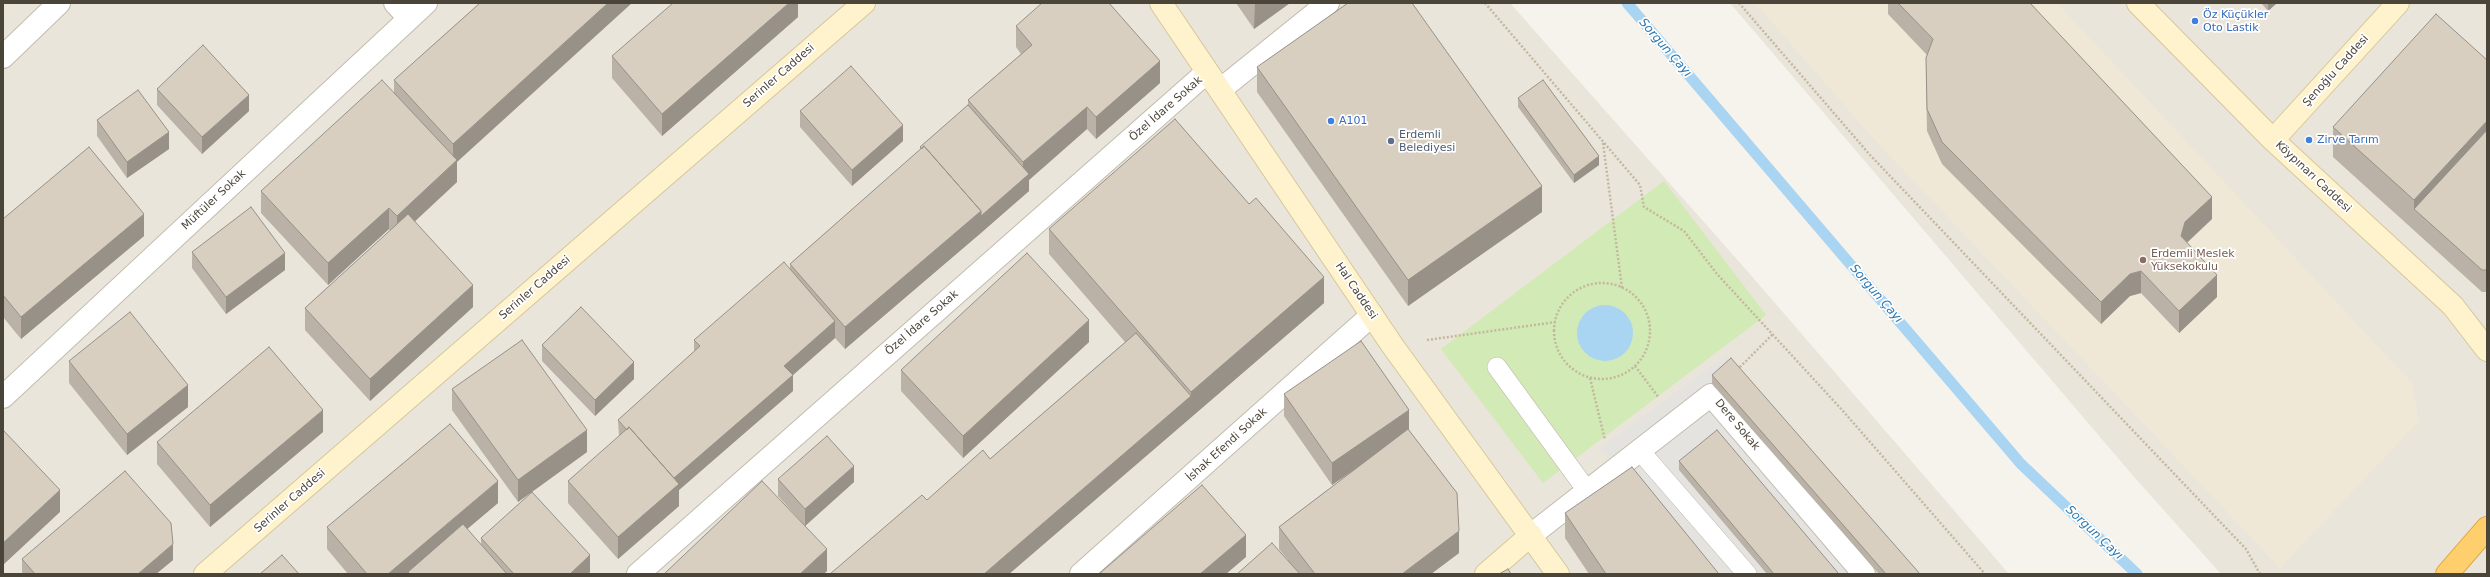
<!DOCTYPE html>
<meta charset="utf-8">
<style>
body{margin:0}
#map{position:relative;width:2490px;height:577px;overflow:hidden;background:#f6f3ec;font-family:"DejaVu Sans",sans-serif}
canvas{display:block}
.frame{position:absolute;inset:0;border:4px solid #4b4439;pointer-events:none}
</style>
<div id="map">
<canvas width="2490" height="577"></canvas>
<div class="frame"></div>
</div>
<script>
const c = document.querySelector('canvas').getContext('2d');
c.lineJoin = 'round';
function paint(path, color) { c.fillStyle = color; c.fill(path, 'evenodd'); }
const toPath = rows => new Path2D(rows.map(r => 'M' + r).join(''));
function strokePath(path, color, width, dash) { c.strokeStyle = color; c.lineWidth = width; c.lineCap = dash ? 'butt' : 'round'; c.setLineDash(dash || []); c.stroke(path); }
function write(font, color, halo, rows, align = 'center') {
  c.font = font + ' "DejaVu Sans",sans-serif'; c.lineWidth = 3.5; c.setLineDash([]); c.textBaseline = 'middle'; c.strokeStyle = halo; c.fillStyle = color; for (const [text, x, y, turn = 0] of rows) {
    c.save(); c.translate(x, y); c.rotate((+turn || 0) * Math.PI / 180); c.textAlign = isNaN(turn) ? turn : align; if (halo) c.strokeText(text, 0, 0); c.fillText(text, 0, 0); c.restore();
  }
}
paint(toPath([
 [3,3,1510,3,1749,273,2009,574,3,574],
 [1730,3,2487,3,2487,574,2221,574,2135,478]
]), '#eae5da');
paint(toPath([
 [1755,3,2057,3,2412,383,2419,421,2280,568,1872,137]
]), '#efe8d6');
paint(toPath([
 [1664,181,1766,315,1543,483,1441,349]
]), '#d2eab5');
paint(toPath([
 [1727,355,1922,574,1707,574,1600,448]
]), '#e5e3e0');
paint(toPath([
 '1577 333a28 28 0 1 1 56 0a28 28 0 1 1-56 0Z'
]), '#a9d4f2');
strokePath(toPath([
 [1627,3,2021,464,2137,574]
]), '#a9d4f2', 11);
const lane = toPath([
 [1497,367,1588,492],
 [1640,451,1747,574]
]);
const street = toPath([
 [395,3,409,18],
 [3,57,59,3],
 [1220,90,1328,3],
 [3,397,426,3],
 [1531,535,1711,395,1864,574],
 [638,574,1207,72],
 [1081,574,1372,315]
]);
const secondary = toPath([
 [1161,3,1392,345,1558,574],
 [2138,3,2273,140,2453,306,2487,350],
 [2273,140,2398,3],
 [205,574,864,3],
 [1486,574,1531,535]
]);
const highway = toPath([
 [2447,574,2487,528]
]);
strokePath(lane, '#c2bbae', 20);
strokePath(street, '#c2bbae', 24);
strokePath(secondary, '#d6c79b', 24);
strokePath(highway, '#e0a43c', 24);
strokePath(toPath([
 [1485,3,1640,185,1644,207,1684,231,1717,274,1843,411,1985,574],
 [1739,3,1870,155,2246,549,2260,574],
 [1603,143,1622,288],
 '1554 331a48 48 0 1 1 96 0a48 48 0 1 1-96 0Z',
 [1427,340,1556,322],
 [1635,366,1659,398],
 [1737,370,1773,334],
 [1590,378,1605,440]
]), '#c4b79f', 2.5, [2, 2]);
strokePath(lane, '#fff', 19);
strokePath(street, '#fff', 22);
strokePath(secondary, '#fff3cd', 22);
strokePath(highway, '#ffcf6e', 22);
paint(toPath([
 [480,3,457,162,457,182,415,221,473,307,370,401,305,330,305,308,390,231,389,229,328,285,261,213,261,191,394,93,394,80],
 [798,3,798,17,662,136,612,78,612,56],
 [1236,3,1290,3,1254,29],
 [1888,3,2030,3,2212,219,2187,243,2217,297,2179,333,2141,293,2130,296,2101,324,1942,164,1927,131,1926,80,1926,58,1927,55,1888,14],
 [2261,3,2277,3,2268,11],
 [1016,26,1160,83,1096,139,1087,129,1029,180,1029,191,845,349,835,338,793,375,793,391,679,490,679,506,618,559,568,503,568,481,619,437,618,420,694,352,694,340,790,269,790,264,920,150,920,147,968,105,968,100,1021,54,1016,47],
 [2487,60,2487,292,2482,292,2333,157,2333,127],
 [1257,67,1542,212,1408,306,1257,92],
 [157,89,249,111,202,154,157,105],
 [1518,98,1599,165,1574,183,1518,107],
 [800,111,903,141,852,186,800,127],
 [97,120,169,149,127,178,97,136],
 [3,219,144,236,21,339,3,317],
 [1049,229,1324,303,1009,574,927,500,990,459,1125,342,1049,254],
 [192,252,285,270,226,314,192,268],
 [1089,342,963,458,901,391,901,370],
 [542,345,634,379,595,416,542,361],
 [69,361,188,407,127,455,69,383],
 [1712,375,1920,574,1879,574,1712,384],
 [452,389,587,452,518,502,452,410],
 [1284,394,1409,430,1459,553,1431,574,1237,574,1288,560,1279,549,1279,527,1359,466,1332,485,1284,416],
 [323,432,210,527,157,464,157,442],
 [1679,461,1839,574,1767,574,1679,470],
 [778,479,854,482,805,526,778,496],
 [498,503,467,529,481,545,481,538,590,572,588,574,348,574,327,549,327,527],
 [1565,513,1719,574,1589,574,1565,538],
 [22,559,173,560,156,574,22,574]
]), '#bab2a6');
paint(toPath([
 [608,3,632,3,457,162,457,182,397,238,397,216,453,164,453,144],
 [789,3,798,3,798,17,662,136,662,114],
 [1255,3,1290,3,1254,29],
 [2268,3,2277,3,2268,11],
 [1160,61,1160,83,1096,139,1096,117],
 [249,95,249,111,202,154,202,137],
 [1087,107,1087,129,1029,180,1029,191,981,233,981,216,1023,179,1023,162],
 [2487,121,2487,152,2414,209,2414,231,2414,200],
 [903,125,903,141,852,186,852,170],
 [169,132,169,149,127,178,127,162],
 [1599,156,1599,165,1574,183,1574,175],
 [1542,186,1542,212,1408,306,1408,280],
 [2212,197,2212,219,2185,244,2181,236,2185,222],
 [389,208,389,229,328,285,328,263],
 [981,211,981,233,845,349,845,327],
 [144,214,144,236,21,339,21,317],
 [285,253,285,270,226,314,226,297],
 [2141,271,2141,293,2130,296,2101,324,2101,302,2130,274],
 [2217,275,2217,297,2179,333,2179,311],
 [1324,277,1324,303,1009,574,984,574,1191,396,1191,392],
 [473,285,473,307,370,401,370,379],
 [1089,320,1089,342,963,458,963,436],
 [835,321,835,338,793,375,793,391,679,490,679,506,618,559,618,537,671,481,784,366],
 [634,362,634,379,595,416,595,400],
 [188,385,188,407,127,455,127,434],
 [323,410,323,432,210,527,210,505],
 [1409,410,1409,432,1332,485,1332,463],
 [587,430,587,452,518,502,518,480],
 [854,466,854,482,805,526,805,509],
 [498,481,498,503,414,574,408,572,408,574,388,574],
 [60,490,60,512,3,565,3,543],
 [1459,531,1459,553,1431,574,1402,574],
 [1246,535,1246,557,1226,574,1200,574],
 [173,544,173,560,156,574,138,574],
 [827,549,827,571,824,574,800,574],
 [590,555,590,572,588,574,570,574]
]), '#979187');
const building = toPath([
 [480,3,608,3,453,144,394,80,480,3],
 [673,3,789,3,662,114,612,56,673,3],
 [1042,3,1109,3,1160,61,1096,117,1087,107,1023,162,968,100,1032,45,1016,26,1042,3],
 [1348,3,1412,3,1542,186,1408,280,1257,67,1348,3],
 [1898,3,2030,3,2212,197,2185,222,2181,236,2217,275,2179,311,2141,271,2130,274,2101,302,1942,142,1927,109,1926,58,1933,39,1898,3],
 [2436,14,2487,60,2487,121,2414,200,2333,127,2436,14],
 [203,45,249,95,202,137,157,89,203,45],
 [851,66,903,125,852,170,800,111,851,66],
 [382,80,457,160,397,216,389,208,328,263,261,191,382,80],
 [1543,80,1599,156,1574,175,1518,98,1543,80],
 [138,90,169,132,127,162,97,120,138,90],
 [968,105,1029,174,981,216,981,211,924,146,922,149,920,147,968,105],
 [1175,119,1249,204,1256,198,1324,277,1191,392,1049,229,1175,119],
 [2487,130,2487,270,2482,270,2414,209,2487,130],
 [924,146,981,211,845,327,790,264,924,146],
 [89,147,144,214,21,317,3,295,3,219,89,147],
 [251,207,285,253,226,297,192,252,251,207],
 [408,214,473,285,370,379,305,308,408,214],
 [1027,253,1089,320,963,436,901,370,1027,253],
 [784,262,835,321,784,366,793,375,674,478,629,427,627,430,618,420,700,346,694,340,784,262],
 [581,307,634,362,595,400,542,345,581,307],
 [130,312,188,385,127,434,69,361,130,312],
 [1136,333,1191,396,984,574,830,574,922,495,927,500,983,450,990,459,1136,333],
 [522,340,587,430,518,480,452,389,522,340],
 [1361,341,1409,410,1332,463,1284,394,1361,341],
 [269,347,323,410,210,505,157,442,269,347],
 [1731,358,1920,574,1886,574,1712,375,1731,358],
 [450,424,498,481,388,574,367,574,327,527,450,424],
 [629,427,679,484,618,537,568,481,629,427],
 [1408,429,1457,493,1459,531,1402,574,1315,574,1279,527,1408,429],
 [3,430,60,490,3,543,3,430],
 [1717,430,1839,574,1774,574,1679,461,1717,430],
 [827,436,854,466,805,509,778,479,827,436],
 [1632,467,1719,574,1606,574,1565,513,1632,467],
 [125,471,171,523,173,544,138,574,35,574,22,559,125,471],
 [762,481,827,549,800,574,664,574,762,481],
 [1202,485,1246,535,1200,574,1101,574,1100,573,1202,485],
 [532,492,590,555,570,574,514,574,481,538,532,492],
 [463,524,507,574,410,574,408,572,463,524],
 [1272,543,1300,574,1237,574,1272,543],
 [282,555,299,574,260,574,282,555],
 [1508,569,1511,574,1499,574,1508,569]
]);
paint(building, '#d8cfc1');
strokePath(building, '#979187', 1);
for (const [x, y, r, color] of [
 [2195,21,4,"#3f7fe0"],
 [1331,121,4,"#3f7fe0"],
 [2309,140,4,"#3f7fe0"],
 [1391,141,4,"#5c6f8a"],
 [2143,260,4,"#8d6e63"]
]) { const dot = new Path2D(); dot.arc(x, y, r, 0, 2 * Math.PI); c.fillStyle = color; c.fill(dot); strokePath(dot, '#fff', 1.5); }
write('11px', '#366cbe', '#fff', [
 ["Öz Küçükler",2203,15],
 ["Oto Lastik",2203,28],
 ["A101",1339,121],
 ["Zirve Tarım",2317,140]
], 'left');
write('11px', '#4b4439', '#fff', [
 ["Şenoğlu Caddesi",2336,71,-48],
 ["Serinler Caddesi",779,76,-41],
 ["Özel İdare Sokak",1166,109,-41],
 ["Köypınarı Caddesi",2313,177,43],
 ["Müftüler Sokak",214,200,-43],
 ["Serinler Caddesi",535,288,-41],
 ["Hal Caddesi",1356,291,56],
 ["Özel İdare Sokak",922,323,-41],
 ["Dere Sokak",1737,425,50],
 ["İshak Efendi Sokak",1227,445,-42],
 ["Serinler Caddesi",290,501,-41]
]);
write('11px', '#4e5e75', '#fff', [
 ["Erdemli",1399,135],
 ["Belediyesi",1399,148]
], 'left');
write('11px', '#785e54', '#fff', [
 ["Erdemli Meslek",2151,254],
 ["Yüksekokulu",2151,267]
], 'left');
write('italic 12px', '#2e7ab2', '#fff', [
 ["Sorgun Çayı",1665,48,49],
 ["Sorgun Çayı",1876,294,49],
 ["Sorgun Çayı",2094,533,43]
]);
</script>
